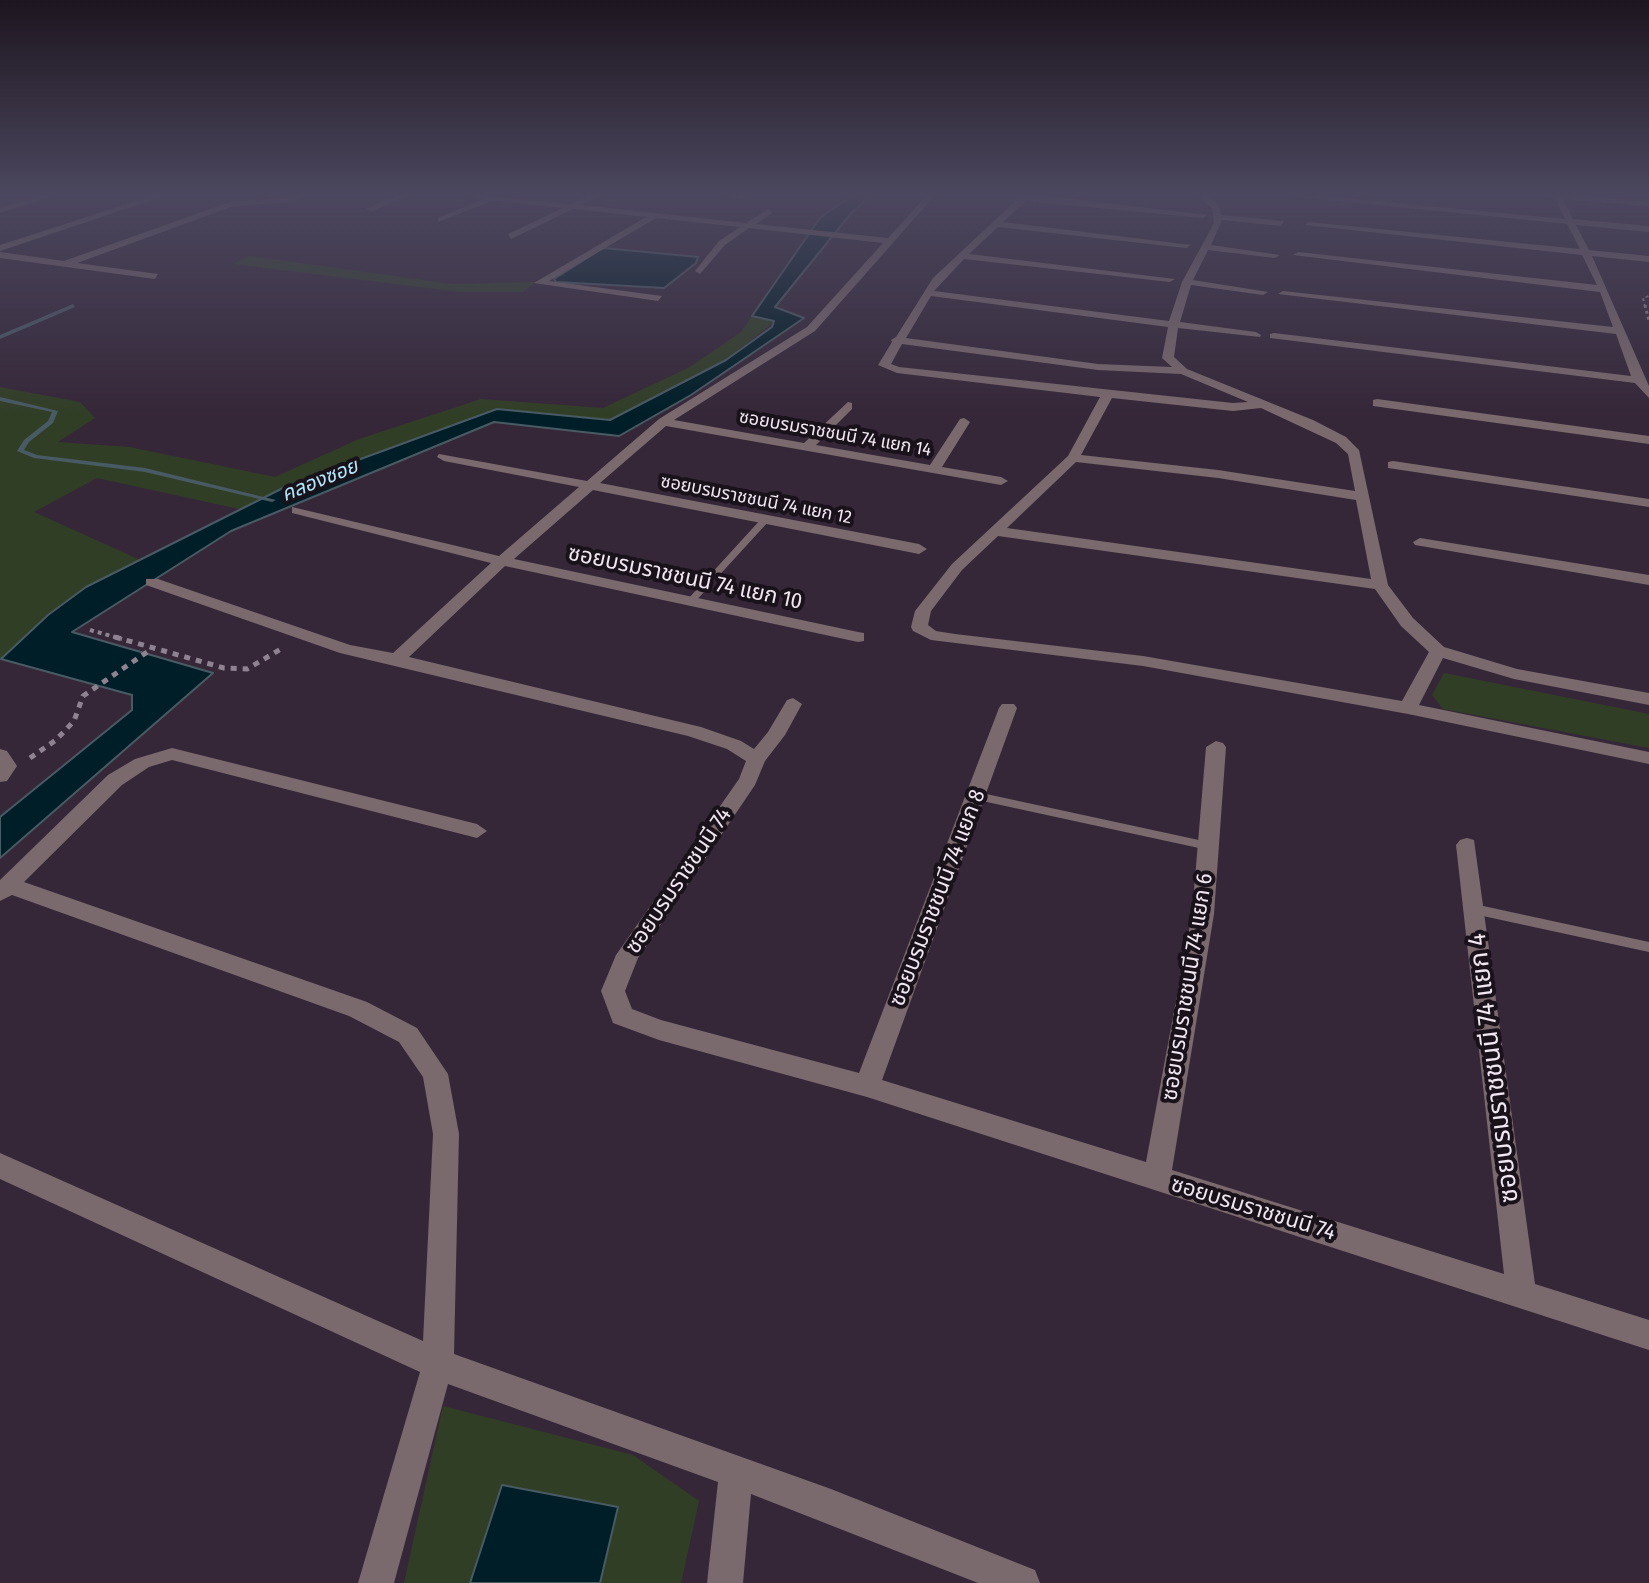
<!DOCTYPE html>
<meta charset="utf-8">
<style>
body{margin:0}
canvas{display:block;background:#352738}
</style>
<canvas width="1649" height="1583"></canvas>
<script>
const c = document.querySelector('canvas').getContext('2d');
c.lineJoin = 'round';
function paint(path, color) { c.fillStyle = color; c.fill(path, 'evenodd'); }
const toPath = rows => new Path2D(rows.map(r => 'M' + r).join(''));
function strokePath(path, color, width, dash) { c.strokeStyle = color; c.lineWidth = width; c.lineCap = dash ? 'butt' : 'round'; c.setLineDash(dash || []); c.stroke(path); }
function write(font, color, halo, rows, align = 'center') {
  c.font = font + ' "Fira Sans Condensed","Noto Sans Thai",sans-serif'; c.lineWidth = 8; c.setLineDash([]); c.textBaseline = 'middle'; c.strokeStyle = halo; c.fillStyle = color; for (const [text, x, y, turn = 0] of rows) {
    c.save(); c.translate(x, y); c.rotate((+turn || 0) * Math.PI / 180); c.textAlign = isNaN(turn) ? turn : align; if (halo) c.strokeText(text, 0, 0); c.fillText(text, 0, 0); c.restore();
  }
}
paint(toPath([
 [249,256,453,284,536,282,523,292,460,292,233,264],
 [752,316,775,321,726,360,610,420,497,409,287,486,239,509,97,478,34,512,140,560,86,587,48,615,0,660,0,387,80,402,95,418,58,442,129,447,275,477,359,439,481,399,603,408,690,367,741,332],
 [1444,673,1649,714,1649,748,1443,709,1432,695],
 [443,1406,633,1455,699,1501,681,1583,404,1583]
]), '#313e26');
const water = toPath([
 [855,193,876,193,852,212,775,307,804,318,691,395,619,436,494,422,231,531,72,632,213,673,0,858,0,817,132,710,132,695,1,659,48,615,86,587,287,486,497,409,610,420,726,360,772,327,774,321,752,316,820,218,855,193],
 [603,248,698,257,696,263,664,288,556,282,554,279,603,248],
 [502,1485,618,1507,600,1583,470,1583,502,1485]
]);
paint(water, '#001e27');
strokePath(water, '#485a64', 2);
paint(toPath([
 [73,304,75,307,0,339,0,335,73,304],
 [0,397,58,411,53,423,29,442,24,450,37,455,145,468,276,500,272,502,145,472,34,458,17,451,24,440,48,421,52,412,0,401,0,397]
]), '#485a64');
strokePath(toPath([
 [1645,307,1643,298,1649,296]
]), '#8f8391', 2, [3, 3]);
strokePath(toPath([
 [1645,305,1649,321]
]), '#8f8391', 3, [3, 3]);
strokePath(toPath([
 [90,630,122,639]
]), '#8f8391', 4, [4, 4]);
strokePath(toPath([
 [115,637,224,668,247,669,281,649],
 [30,758,56,740,74,721,83,696,153,648]
]), '#8f8391', 5, [6, 6]);
paint(toPath([
 [765,517,768,518,768,522,693,604,687,604,687,600,762,518,765,517],
 [977,792,1208,842,1212,843,1214,846,1212,849,1208,850,973,799,971,796,973,793,977,792],
 [1474,904,1649,942,1649,952,1469,913,1467,909,1469,905,1474,904]
]), '#7a696d');
paint(toPath([
 [49,193,62,193,0,213,0,208,49,193],
 [161,193,173,193,0,251,0,245,161,193],
 [302,193,314,193,289,202,234,206,77,263,158,274,155,279,0,258,0,252,64,261,230,202,288,198,302,193],
 [400,193,411,193,373,211,366,209,400,193],
 [449,193,571,204,592,193,603,193,582,205,746,223,769,209,772,213,756,224,888,238,929,193,937,193,815,331,674,420,804,443,848,402,852,403,852,409,816,445,930,465,960,419,964,418,970,422,942,467,1001,477,1008,481,1001,485,666,426,600,483,919,544,927,549,919,554,593,490,514,559,858,632,864,633,864,641,858,642,505,566,409,657,701,727,741,741,754,749,768,732,787,700,793,698,802,704,785,735,765,761,755,785,638,958,625,991,632,1009,661,1020,859,1073,999,708,1002,704,1014,704,1017,708,882,1080,1146,1162,1192,914,1206,747,1216,741,1223,743,1226,747,1214,914,1172,1170,1504,1274,1456,845,1460,840,1467,838,1474,840,1535,1284,1649,1320,1649,1350,867,1097,659,1040,613,1023,601,991,616,955,739,779,746,761,727,749,688,736,340,653,146,585,146,579,158,579,350,645,393,653,491,563,292,513,292,507,499,556,579,487,444,461,437,457,439,454,587,481,659,419,807,327,883,243,749,228,725,245,700,274,695,271,719,241,740,227,656,218,549,281,662,296,658,301,534,283,646,217,573,209,511,239,508,234,563,208,494,200,438,222,438,218,483,199,449,193],
 [701,193,726,193,751,198,747,200,701,193],
 [1024,193,1207,215,1203,218,1026,201,1003,222,1191,245,1186,248,998,227,969,254,1175,279,1170,282,964,259,934,291,1169,321,1182,282,1214,223,1212,208,1193,193,1202,193,1219,205,1221,215,1284,221,1281,226,1222,220,1211,245,1280,255,1275,258,1208,250,1193,280,1268,292,1263,295,1191,285,1180,322,1256,332,1261,335,1260,337,1178,328,1174,357,1187,369,1313,420,1346,437,1359,450,1388,585,1413,618,1444,647,1517,669,1649,693,1649,705,1514,679,1443,658,1419,705,1649,752,1649,764,1408,714,1143,666,931,640,913,631,911,627,915,611,952,564,1068,456,1100,397,897,373,878,365,892,342,891,340,896,337,933,278,1024,193],
 [931,296,1168,327,1162,358,1172,367,1098,364,906,338,931,296],
 [902,344,1098,370,1181,374,1248,402,1233,403,899,367,891,364,902,344],
 [1112,398,1233,411,1261,408,1336,443,1348,454,1355,491,1218,470,1081,455,1112,398],
 [1076,462,1218,478,1356,500,1371,579,1007,528,1076,462],
 [998,536,1375,589,1401,626,1429,652,1402,701,1143,656,955,634,936,631,928,625,931,611,962,570,998,536],
 [1260,193,1291,193,1565,219,1555,198,1519,193,1560,193,1649,202,1649,206,1563,199,1573,219,1649,226,1649,232,1576,225,1589,250,1649,256,1649,262,1592,256,1649,386,1649,398,1635,383,1270,338,1270,334,1274,333,1631,376,1616,334,1278,294,1283,291,1613,327,1600,292,1293,255,1298,252,1597,285,1582,255,1305,225,1309,222,1580,249,1567,224,1260,193],
 [1377,399,1649,436,1649,444,1373,406,1373,400,1377,399],
 [1393,461,1649,499,1649,507,1388,468,1388,462,1393,461],
 [1420,538,1649,575,1649,585,1415,545,1413,542,1420,538],
 [172,748,477,824,487,831,477,838,172,760,149,767,122,785,24,882,367,1002,417,1028,448,1074,459,1134,454,1354,831,1489,1035,1570,1040,1583,978,1583,751,1494,743,1583,707,1583,718,1482,448,1384,394,1583,358,1583,420,1372,0,1179,0,1153,423,1341,433,1134,423,1077,399,1042,349,1016,12,895,0,901,0,880,108,775,135,759,172,748],
 [0,749,7,751,17,766,7,781,0,782,0,749]
]), '#7a696d');
const sky = c.createLinearGradient(0, 0, 0, 415);
sky.addColorStop(0, '#1d151f');
sky.addColorStop(0.47, '#4b475e');
sky.addColorStop(1, '#4b475e00');
c.fillStyle = sky;
c.fillRect(0, 0, 1649, 415);
write('18px', '#f1e7f2', '#19121a', [
 ["ซอยบรมราชชนนี 74 แยก 14",835,434,10],
 ["ซอยบรมราชชนนี 74 แยก 12",756,500,11]
]);
write('italic 20px', '#afe9fe', '#19121a', [
 ["คลองซอย",320,481,-22]
]);
write('22px', '#f1e7f2', '#19121a', [
 ["ซอยบรมราชชนนี 74 แยก 10",685,578,12],
 ["ซอยบรมราชชนนี 74",679,881,-56],
 ["ซอยบรมราชชนนี 74 แยก 8",938,898,-69],
 ["ซอยบรมราชชนนี 74 แยก 6",1188,987,-81],
 ["ซอยบรมราชชนนี 74",1253,1209,17]
]);
write('26px', '#f1e7f2', '#19121a', [
 ["ซอยบรมราชชนนี 74 แยก 4",1494,1068,-97]
]);
</script>
